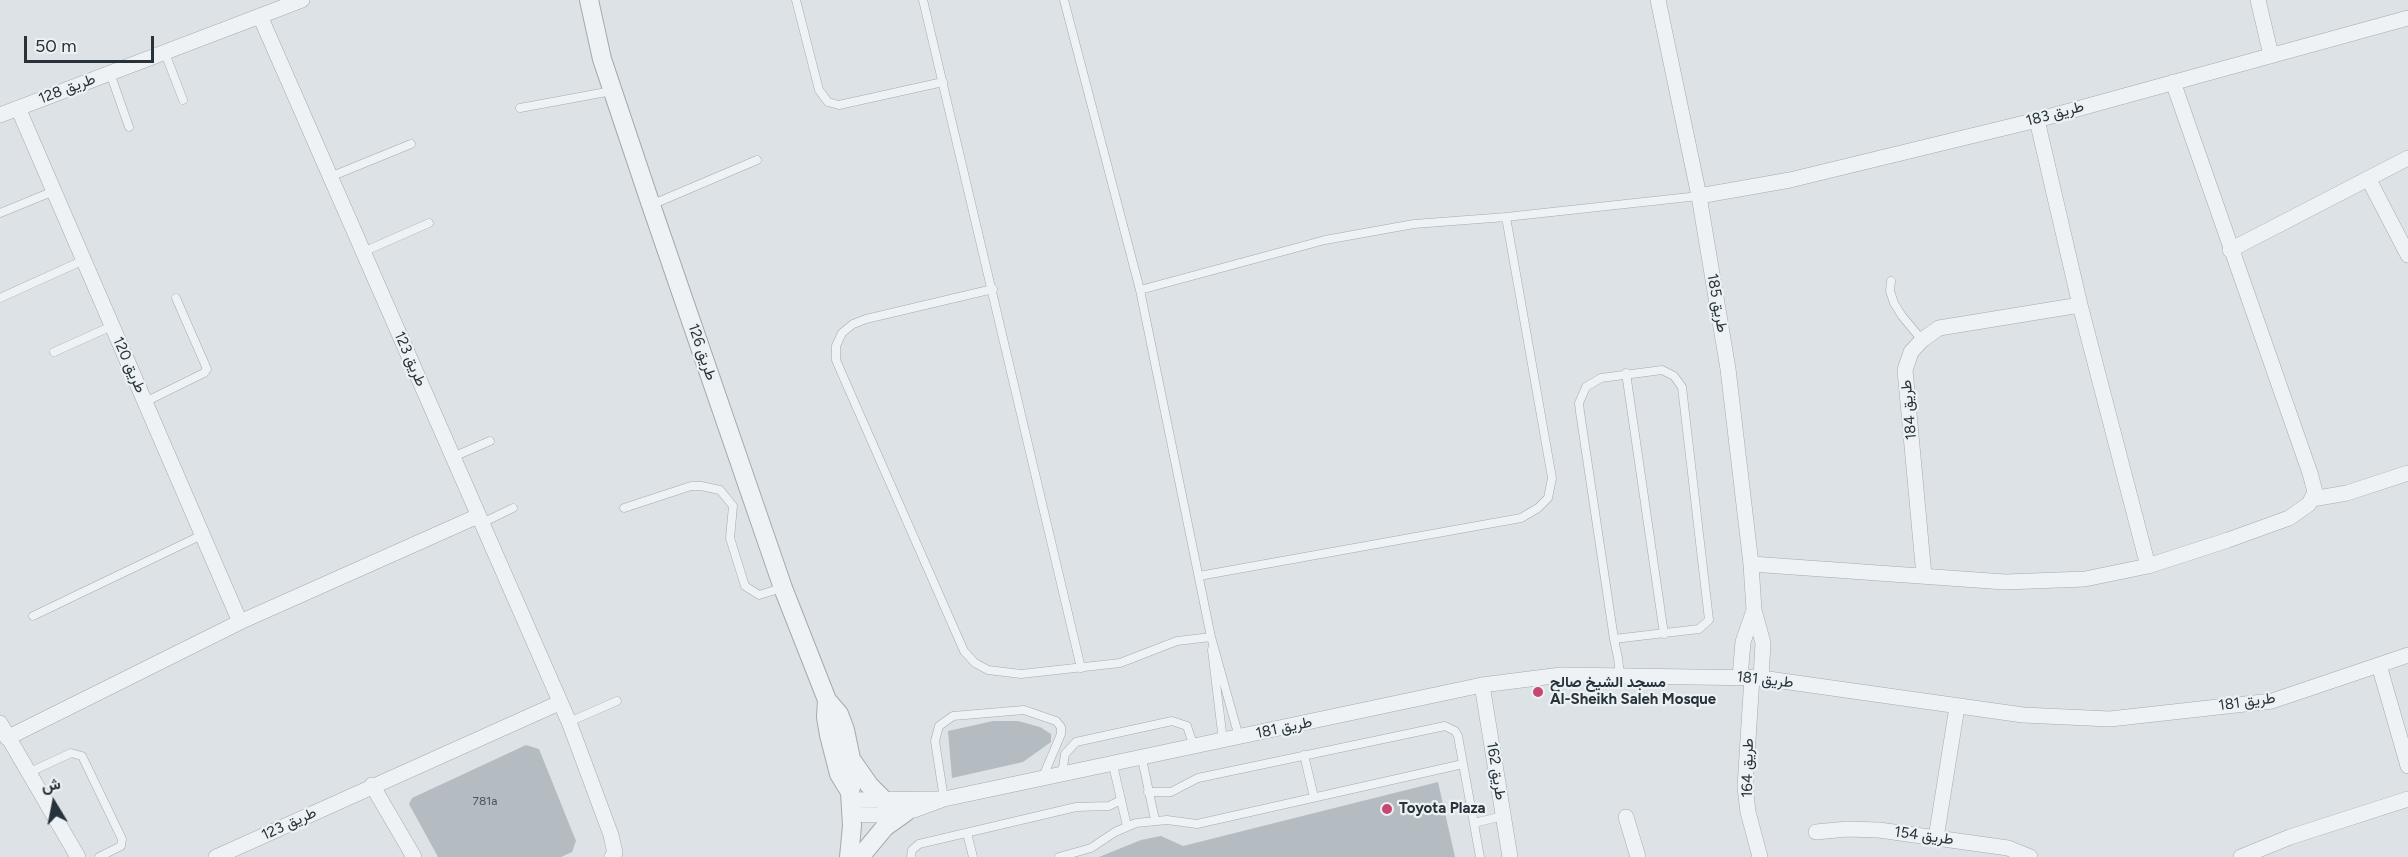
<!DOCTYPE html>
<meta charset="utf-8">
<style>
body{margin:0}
#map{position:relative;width:2408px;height:857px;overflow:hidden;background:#dde2e6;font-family:Figtree,Vazirmatn,sans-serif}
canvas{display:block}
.north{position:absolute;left:24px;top:773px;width:60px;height:60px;-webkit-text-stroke:4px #ecf1f4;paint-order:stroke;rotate:350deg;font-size:16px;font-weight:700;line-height:24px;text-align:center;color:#27323b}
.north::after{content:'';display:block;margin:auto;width:21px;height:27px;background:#27323b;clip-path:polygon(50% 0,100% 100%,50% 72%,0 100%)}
.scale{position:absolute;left:24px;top:36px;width:130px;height:27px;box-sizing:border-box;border:3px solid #27323b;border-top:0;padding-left:8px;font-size:18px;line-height:21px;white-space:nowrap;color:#27323b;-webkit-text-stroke:4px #ecf1f4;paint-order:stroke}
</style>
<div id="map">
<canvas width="2408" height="857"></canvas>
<div class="north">ش</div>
<div class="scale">50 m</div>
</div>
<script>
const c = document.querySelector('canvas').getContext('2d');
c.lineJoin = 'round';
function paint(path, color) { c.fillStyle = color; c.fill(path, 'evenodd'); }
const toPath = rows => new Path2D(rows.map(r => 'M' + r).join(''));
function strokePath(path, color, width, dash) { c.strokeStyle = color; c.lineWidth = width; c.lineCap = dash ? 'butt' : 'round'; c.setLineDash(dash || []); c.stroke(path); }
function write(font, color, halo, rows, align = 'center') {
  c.font = font + ' Figtree,Vazirmatn,sans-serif'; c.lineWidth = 4.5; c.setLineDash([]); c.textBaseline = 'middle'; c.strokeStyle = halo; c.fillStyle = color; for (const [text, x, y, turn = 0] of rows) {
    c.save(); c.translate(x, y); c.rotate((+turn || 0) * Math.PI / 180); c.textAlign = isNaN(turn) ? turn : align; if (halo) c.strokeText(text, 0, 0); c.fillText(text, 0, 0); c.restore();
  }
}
paint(toPath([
 [993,721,1018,721,1040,727,1051,734,1051,742,1023,762,952,778,948,731],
 [526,745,539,749,576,841,572,852,561,857,438,857,409,804,412,798],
 [1438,782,1455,857,1099,857,1141,840,1161,836,1183,846]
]), '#b4bcc2');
const service = toPath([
 [796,0,819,90,828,102,839,105,943,82],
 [923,0,1081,668],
 [1064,0,1140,290,1211,637,1239,737],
 [165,53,183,100],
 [110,73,129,127],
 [520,108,612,91],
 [330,177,411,144],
 [651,205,757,160],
 [0,213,54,191],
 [363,252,429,223],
 [1891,281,1890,291,1894,303,1902,316,1922,340],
 [993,289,866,319,853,324,842,333,836,346,836,360,842,374,964,651,975,663,988,670,1021,674,1120,663,1177,641,1211,637],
 [1140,290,1325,240,1414,224,1506,217],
 [0,298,84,260],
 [54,352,112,326],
 [1626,373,1664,634],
 [145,402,204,373,207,369,176,298],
 [453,457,490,441],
 [624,508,691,486,701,486,720,490,733,506,730,538,745,586,759,595,782,588],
 [482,523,513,508],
 [1199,576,1521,518,1538,508,1548,498,1552,478,1506,217,1699,196],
 [33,616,202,535],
 [1614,639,1699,629,1709,620,1682,387,1674,376,1662,370,1601,378,1586,387,1579,403,1580,412,1614,639,1618,658,1620,676],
 [1212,650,1223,741],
 [569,722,617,701],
 [1304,755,1314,797],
 [1142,759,1155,820],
 [1113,765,1127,826],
 [28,773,71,753,82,756,122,839,121,846,99,857],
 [1062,774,1065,754,1076,742,1172,721,1187,726,1194,747],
 [1148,792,1171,792,1198,778,1445,726,1455,731,1458,736,1480,857],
 [944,799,935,741,939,726,953,716,1024,710,1056,721,1061,727,1061,734,1042,779],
 [1474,823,1503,816],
 [967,833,973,857],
 [911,857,912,850,919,844,1076,807,1109,806,1121,800],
 [1059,857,1091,848,1115,832,1136,823,1167,820,1197,824,1463,764]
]);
const minor = toPath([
 [1658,0,1699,196,1728,369,1751,564,1754,610,1763,643,1761,678],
 [2258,0,2271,55],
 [260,16,569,722,611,835,615,853,612,857],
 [18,108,240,622],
 [0,115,302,0],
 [2037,120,2080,305,2148,566],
 [2369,180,2408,255],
 [1699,196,1790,180,2037,120,2408,18],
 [2230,250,2408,158],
 [2312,499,2347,493,2408,473],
 [1751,564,2005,582,2085,579,2148,566,2228,540,2289,518,2309,504,2315,492,2310,473,2173,82],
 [1924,576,1905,370,1911,352,1922,340,1939,328,2080,305],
 [2379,665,2408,766],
 [1740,677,1743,642,1754,610],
 [1752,677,1745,787,1748,812,1760,857],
 [1482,685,1510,857],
 [0,723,78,857],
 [7,738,240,622,478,516],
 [372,785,414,857],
 [851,800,941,799],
 [852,814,878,815,914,810,944,799,1482,685,1561,675,1761,678,2023,715,2110,719,2272,701,2408,655],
 [1626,817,1638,857],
 [1816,832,1847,829,1879,830,2008,848,2030,857],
 [1936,838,1957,707],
 [216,857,559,703],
 [2241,857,2290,837,2408,799]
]);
const tertiary = toPath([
 [589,0,602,59,651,205,783,588,827,700,839,714,845,730,854,773,850,792,852,826,849,857],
 [827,700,826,717,829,735,839,774,850,792],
 [853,762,869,785,884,800],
 [860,857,885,827,906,812]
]);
strokePath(service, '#a3aaaf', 9);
strokePath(minor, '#a3aaaf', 16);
strokePath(tertiary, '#a3aaaf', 20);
strokePath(service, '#eff2f4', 8);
strokePath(minor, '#eff2f4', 15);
strokePath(tertiary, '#eff2f4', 18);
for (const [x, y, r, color] of [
 [1538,692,6,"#c64771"],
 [1387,809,6,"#c64771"]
]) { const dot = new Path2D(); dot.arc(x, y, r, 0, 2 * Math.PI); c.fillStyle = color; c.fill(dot); strokePath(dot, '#ecf1f4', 2); }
write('12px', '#4a545d', null, [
 ["781a",485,801]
]);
write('15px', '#27323b', '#ecf1f4', [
 ["طريق 128",67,89,-21],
 ["طريق 183",2055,114,-15],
 ["طريق 185",1717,303,80],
 ["طريق 126",702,352,71],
 ["طريق 123",410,359,66],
 ["طريق 120",129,365,66],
 ["طريق 184",1909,410,-95],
 ["طريق 181",1765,680,6],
 ["طريق 181",2247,702,-8],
 ["طريق 181",1284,728,-12],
 ["طريق 164",1748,768,-89],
 ["طريق 162",1496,771,81],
 ["طريق 123",289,824,-25],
 ["طريق 154",1924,836,8]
]);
write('bold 15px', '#27323b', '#ecf1f4', [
 ["مسجد الشيخ صالح",1550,683],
 ["Al-Sheikh Saleh Mosque",1550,700],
 ["Toyota Plaza",1399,809]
], 'left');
</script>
